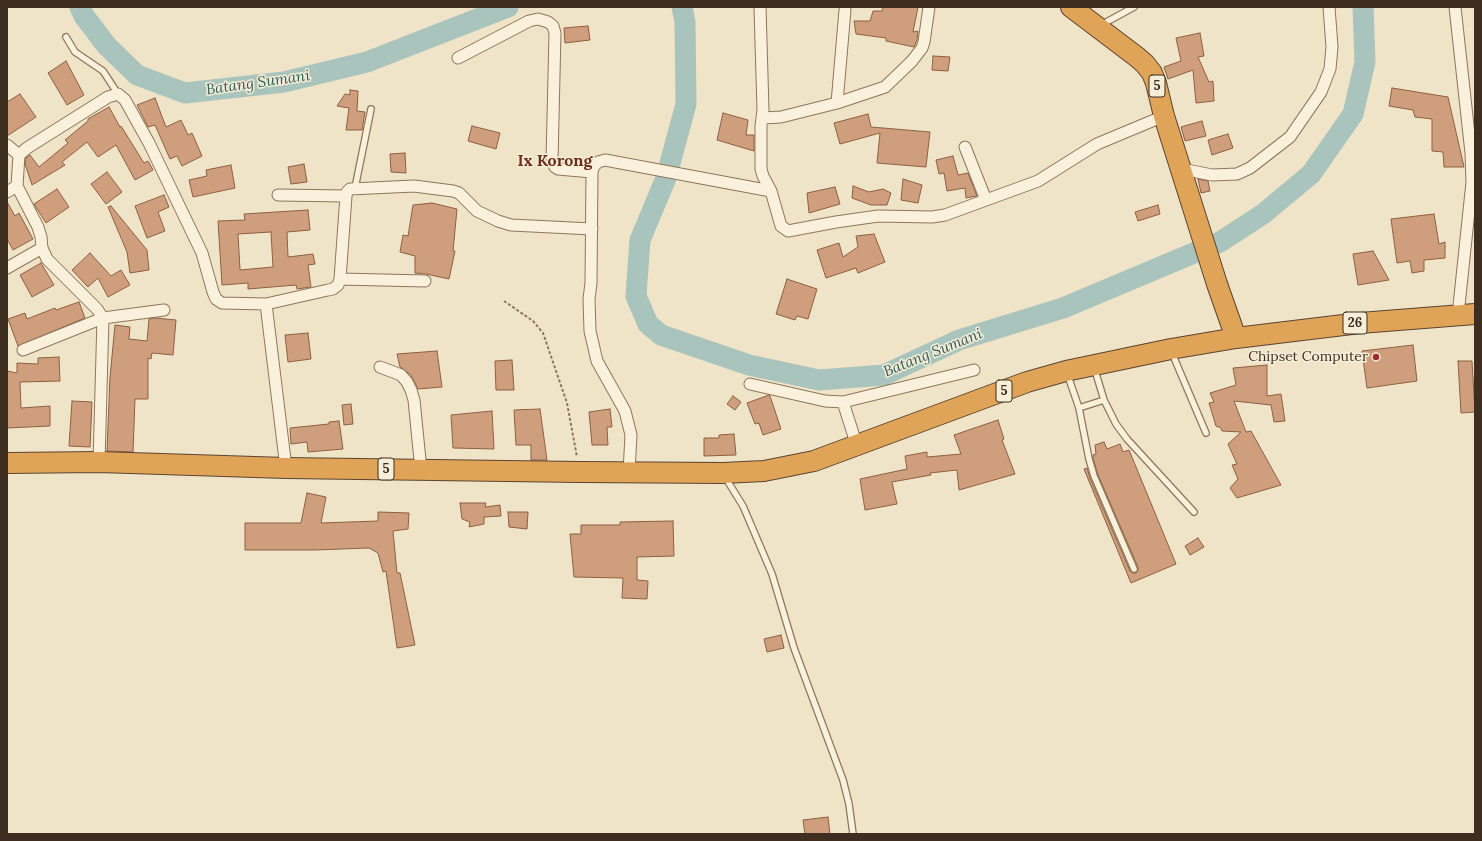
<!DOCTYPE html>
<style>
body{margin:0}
#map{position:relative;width:1482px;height:841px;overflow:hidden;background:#f0e4c8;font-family:Lora,serif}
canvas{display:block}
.frame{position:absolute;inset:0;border:8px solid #3d2e20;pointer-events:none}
</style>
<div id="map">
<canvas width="1482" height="841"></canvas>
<div class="frame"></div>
</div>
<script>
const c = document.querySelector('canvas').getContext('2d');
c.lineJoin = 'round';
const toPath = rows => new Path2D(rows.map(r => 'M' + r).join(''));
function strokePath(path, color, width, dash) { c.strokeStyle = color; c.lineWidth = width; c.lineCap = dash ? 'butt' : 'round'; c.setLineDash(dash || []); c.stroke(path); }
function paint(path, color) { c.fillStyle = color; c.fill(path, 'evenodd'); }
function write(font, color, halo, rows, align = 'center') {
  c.font = font + ' Lora,serif'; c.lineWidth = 3; c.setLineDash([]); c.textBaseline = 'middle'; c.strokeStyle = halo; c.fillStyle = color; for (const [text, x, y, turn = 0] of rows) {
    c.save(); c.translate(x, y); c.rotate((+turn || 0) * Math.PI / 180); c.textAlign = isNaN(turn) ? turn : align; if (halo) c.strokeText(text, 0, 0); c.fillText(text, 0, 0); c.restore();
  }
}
strokePath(toPath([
 [80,7,84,16,107,46,137,75,185,93,284,82,367,62,508,7],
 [682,7,685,22,686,104,666,178,640,240,636,296,648,324,661,335,749,365,819,380,884,375,959,340,1063,308,1220,242,1263,214,1311,174,1353,114,1365,62,1363,7]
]), '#a9c4bc', 21);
const building = toPath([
 [883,7,918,7,913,32,918,31,917,40,914,47,886,41,886,38,856,34,854,21,870,21,873,11,882,11,883,7],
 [588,26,590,40,565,43,564,28,588,26],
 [1200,33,1204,56,1198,57,1209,82,1213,81,1214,101,1196,103,1193,70,1168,79,1164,67,1181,61,1176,38,1200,33],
 [933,56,950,57,948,71,932,70,933,56],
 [66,61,84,95,67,105,48,73,66,61],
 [1392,88,1448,97,1464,167,1444,167,1443,152,1432,151,1432,119,1415,117,1413,110,1389,106,1392,88],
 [350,90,358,91,357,111,365,112,362,130,346,130,349,108,337,106,345,94,350,95,350,90],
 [20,94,36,117,7,136,7,102,20,94],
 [155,98,166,127,181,120,188,135,192,133,202,156,182,166,177,156,170,159,155,125,148,127,137,105,155,98],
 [109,107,120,127,121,126,144,163,148,161,153,170,135,180,116,145,98,157,87,142,62,162,65,165,32,185,25,164,26,158,30,155,39,167,68,143,65,140,88,121,88,119,109,107],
 [723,113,748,120,746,135,754,135,754,151,717,140,723,113],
 [868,114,871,127,930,132,926,167,877,163,880,133,840,144,834,123,868,114],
 [1202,121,1206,136,1185,141,1181,127,1202,121],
 [472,126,500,133,496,149,468,141,472,126],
 [1228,134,1233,148,1212,155,1208,140,1228,134],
 [405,153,406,173,391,172,390,154,405,153],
 [953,156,958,175,968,173,977,196,966,198,965,188,947,191,944,173,939,174,936,160,953,156],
 [304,164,307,182,291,184,288,167,304,164],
 [231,165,235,188,193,197,189,180,207,176,206,170,231,165],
 [107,172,122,192,106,204,91,184,107,172],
 [903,179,922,185,918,203,901,200,903,179],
 [1198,179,1208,181,1210,191,1201,193,1198,179],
 [853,186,869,192,883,189,891,193,887,205,871,205,852,198,853,186],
 [835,187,840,204,809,213,807,193,835,187],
 [57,189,69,207,46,223,34,204,57,189],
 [164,195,169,207,158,212,165,231,147,238,135,206,164,195],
 [7,202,15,216,19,213,33,239,13,250,7,239,7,202],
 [432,203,457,209,453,251,455,251,449,279,426,274,415,273,415,256,400,252,403,235,408,236,413,205,432,203],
 [1158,205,1160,214,1138,221,1135,212,1158,205],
 [111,206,147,250,149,270,130,273,127,252,108,207,111,206],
 [308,210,310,230,287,232,288,257,313,254,315,264,308,265,311,287,297,289,296,285,248,289,248,283,222,285,218,221,245,220,244,214,308,210],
 [271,232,273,267,240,270,238,234,271,232],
 [1434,214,1439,244,1445,242,1445,258,1424,260,1424,271,1412,273,1410,261,1397,263,1391,219,1434,214],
 [874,234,885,262,858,273,856,268,826,278,817,250,839,243,843,257,858,247,856,236,874,234],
 [1373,251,1389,280,1358,285,1353,254,1373,251],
 [90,253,111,276,121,270,130,285,108,297,98,278,88,287,72,270,90,253],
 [41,263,54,285,32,297,20,275,41,263],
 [787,279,817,289,808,319,797,316,795,320,776,314,787,279],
 [79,302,85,318,18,346,8,319,25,313,27,319,55,308,56,310,79,302],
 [155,318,176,320,173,355,152,353,151,359,148,358,148,399,135,399,133,452,107,451,110,377,115,325,130,327,129,339,147,341,149,319,155,318],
 [308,333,311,359,288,362,285,335,308,333],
 [1413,345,1417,381,1367,388,1362,351,1413,345],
 [437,351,442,387,418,389,411,375,400,367,397,354,437,351],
 [59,357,60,381,20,382,21,408,50,406,50,426,7,428,7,371,17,373,17,363,38,364,38,358,59,357],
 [512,360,514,390,496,390,495,361,512,360],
 [1458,361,1472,361,1475,412,1461,413,1458,361],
 [1267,365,1267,396,1281,394,1285,421,1274,422,1271,405,1234,401,1246,432,1251,431,1281,485,1237,498,1230,488,1238,479,1232,465,1237,464,1228,444,1241,432,1222,431,1221,428,1216,426,1209,403,1214,402,1210,393,1236,385,1233,368,1267,365],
 [769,395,770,396,781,429,763,435,759,423,755,424,747,403,769,395],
 [733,396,741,402,735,410,727,404,733,396],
 [72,401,92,402,90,447,69,446,72,401],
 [351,404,353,424,344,425,342,405,351,404],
 [540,409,547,460,531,460,531,445,516,445,514,410,540,409],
 [610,409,612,427,607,427,608,445,592,445,589,412,610,409],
 [492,411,494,449,453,448,451,415,492,411],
 [998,420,1004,439,1002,440,1015,474,959,490,957,470,930,473,931,475,892,482,897,504,865,510,860,479,907,469,905,456,927,452,927,457,961,454,954,435,998,420],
 [339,421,343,449,308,452,307,442,291,444,290,428,329,424,329,422,339,421],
 [734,434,736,455,704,456,704,438,719,438,719,435,734,434],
 [1104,442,1107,449,1120,444,1123,452,1129,450,1176,564,1131,583,1084,469,1087,468,1090,478,1130,571,1133,573,1136,573,1138,570,1138,567,1098,475,1093,458,1093,455,1096,454,1095,445,1104,442],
 [307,493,326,497,321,523,378,521,378,512,409,513,408,529,393,531,397,573,400,573,415,645,397,648,386,571,383,572,378,553,369,548,315,550,245,550,245,523,301,523,307,493],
 [460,503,486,503,485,507,500,505,501,516,484,517,484,524,469,527,470,522,462,519,460,503],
 [508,512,528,512,527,529,509,527,508,512],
 [673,521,674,556,637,557,637,580,648,581,647,599,622,598,623,578,574,577,570,534,581,534,581,525,620,525,620,522,673,521],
 [1198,538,1204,547,1190,555,1185,546,1198,538],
 [781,635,784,648,767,652,764,639,781,635],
 [828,817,830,834,805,834,803,820,828,817]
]);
paint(building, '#cf9f7d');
strokePath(building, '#8d5f41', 1);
const lane = toPath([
 [1101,25,1134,7],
 [66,37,75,52,103,71,118,94],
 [355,188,371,109],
 [1172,353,1206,433],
 [1094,367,1104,400,1116,424,1127,439,1194,512],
 [1067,373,1079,408,1089,459,1094,476,1134,569],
 [1079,408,1104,400],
 [725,477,743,506,772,574,794,648,843,780,849,804,853,834]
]);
const street = toPath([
 [760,7,763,110,761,126,761,169,763,176,771,191,781,226,788,231,836,222,878,216,932,217,945,215,1038,181,1097,144,1164,116],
 [1455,7,1471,153,1472,182,1458,315],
 [458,58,529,21,538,19,548,22,553,26,555,33,552,161,555,167,558,169,592,172],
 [837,103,845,10],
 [763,118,781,117,837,103,885,87,912,61,922,48,924,42,929,7],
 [7,145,19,155,17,186,38,227,41,237,42,248,47,259,97,309,103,318,164,310],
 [965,147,986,200],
 [19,155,27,148,108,97,118,94,125,100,149,143,202,253,213,292,216,299,222,303,266,304,328,290,333,289,338,285,340,279,346,196,347,192,350,189,414,186,453,191,459,193,477,211,498,221,511,225,592,229],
 [1182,169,1212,175,1237,174,1250,168,1290,137,1321,92,1330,69,1332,47,1329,7],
 [7,192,17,186],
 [278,195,346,196],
 [7,268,42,248],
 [340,279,425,281],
 [266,304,286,468],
 [23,350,103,318,99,462],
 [380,367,401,375,407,382,411,390,414,400,421,470],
 [750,384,825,401,843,402,974,370],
 [843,402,857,446],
 [629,472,631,435,625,411,597,361,590,331,589,299,591,283,592,172,594,166,598,162,605,160,771,191]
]);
const highway = toPath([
 [1071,7,1137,57,1145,64,1152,73,1156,83,1164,116,1217,284,1236,338],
 [7,463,99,462,286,468,580,472,723,473,764,471,814,461,1027,382,1066,371,1171,349,1236,338,1360,323,1475,314]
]);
strokePath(lane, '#8d765c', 8);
strokePath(street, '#8d765c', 13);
strokePath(highway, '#5b4430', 22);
strokePath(toPath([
 [504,301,533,321,543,333,567,403,577,457]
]), '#8d765c', 2, [3, 2]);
strokePath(lane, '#faf1dc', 5.5);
strokePath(street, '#faf1dc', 11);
strokePath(highway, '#e0a458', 20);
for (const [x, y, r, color] of [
 [1376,357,4,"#9e2a2b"]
]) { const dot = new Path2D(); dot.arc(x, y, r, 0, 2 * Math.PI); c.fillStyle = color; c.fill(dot); strokePath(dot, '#f7eed8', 1.5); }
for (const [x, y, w] of [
 [1157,86,16],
 [1355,323,24],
 [1004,391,16],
 [386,469,16]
]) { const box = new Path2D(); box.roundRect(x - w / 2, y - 11, w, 22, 3); c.fillStyle = '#f7eed8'; c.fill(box); strokePath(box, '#3d2e20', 1); }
write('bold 13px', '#3d2e20', null, [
 ["5",1157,86],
 ["26",1355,323],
 ["5",1004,391],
 ["5",386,469]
]);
write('14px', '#3d2e20', '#f7eed8', [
 ["Chipset Computer",1368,357]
], 'right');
write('italic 15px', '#2f5d5a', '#f7eed8', [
 ["Batang Sumani",258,83,-8],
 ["Batang Sumani",933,353,-22]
]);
write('bold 16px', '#6b2e1e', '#f7eed8', [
 ["Ix Korong",555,161]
]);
</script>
